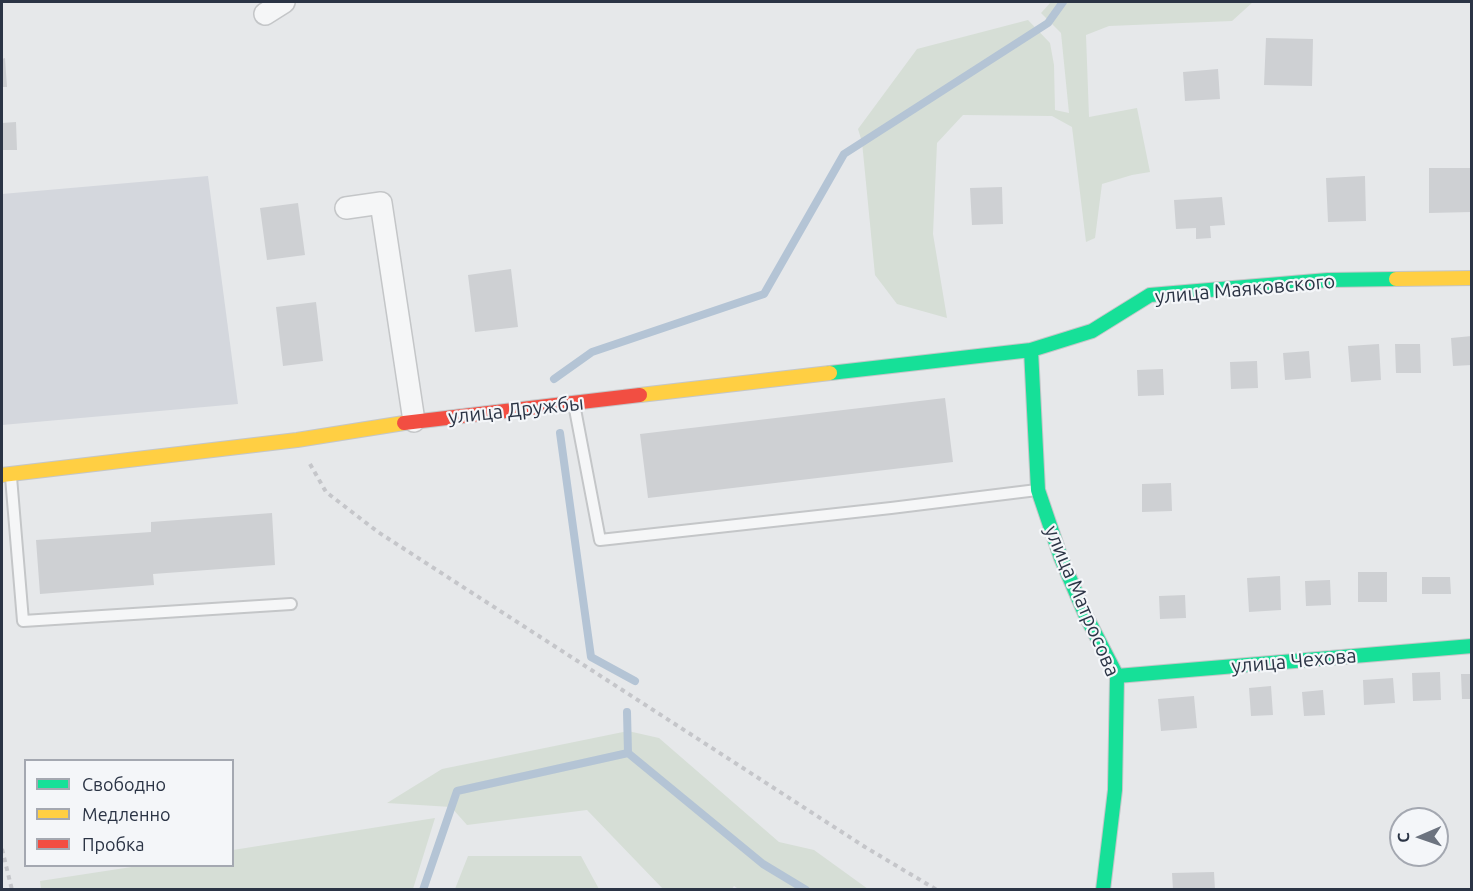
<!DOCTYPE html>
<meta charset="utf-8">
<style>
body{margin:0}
#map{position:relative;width:1473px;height:891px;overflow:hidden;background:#e6e8ea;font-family:Ubuntu,sans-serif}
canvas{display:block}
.frame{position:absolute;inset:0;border:3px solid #2b3445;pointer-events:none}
.legend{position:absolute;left:24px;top:759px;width:210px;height:108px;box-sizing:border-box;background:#f4f6f9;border:2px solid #a4a8b1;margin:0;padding:8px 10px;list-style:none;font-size:18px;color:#2b3445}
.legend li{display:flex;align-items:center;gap:12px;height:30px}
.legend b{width:30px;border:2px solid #a4a8b1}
.north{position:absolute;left:1389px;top:807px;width:60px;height:60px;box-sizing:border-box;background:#f4f6f9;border:2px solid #a4a8b1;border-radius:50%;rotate:268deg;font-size:16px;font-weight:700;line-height:24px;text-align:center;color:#2b3445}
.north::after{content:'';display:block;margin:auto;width:21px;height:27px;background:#6c737f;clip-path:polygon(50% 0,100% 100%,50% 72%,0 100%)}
</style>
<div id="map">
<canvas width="1473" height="891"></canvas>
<div class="frame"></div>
<ul class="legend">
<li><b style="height:8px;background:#16e098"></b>Свободно</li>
<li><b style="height:8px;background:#ffcf43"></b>Медленно</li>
<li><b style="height:8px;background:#f24e42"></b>Пробка</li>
</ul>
<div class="north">С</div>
</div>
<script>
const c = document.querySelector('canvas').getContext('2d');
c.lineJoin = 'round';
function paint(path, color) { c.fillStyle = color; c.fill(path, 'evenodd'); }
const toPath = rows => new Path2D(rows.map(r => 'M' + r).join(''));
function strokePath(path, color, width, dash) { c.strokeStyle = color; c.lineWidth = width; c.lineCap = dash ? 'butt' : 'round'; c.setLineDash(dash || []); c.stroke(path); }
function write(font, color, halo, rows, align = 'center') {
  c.font = font + ' Ubuntu,sans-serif'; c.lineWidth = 4.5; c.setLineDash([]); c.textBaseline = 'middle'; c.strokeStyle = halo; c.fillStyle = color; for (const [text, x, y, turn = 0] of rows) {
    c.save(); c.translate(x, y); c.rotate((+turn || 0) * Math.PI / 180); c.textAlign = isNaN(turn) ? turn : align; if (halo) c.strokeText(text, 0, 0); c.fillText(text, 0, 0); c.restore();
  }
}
paint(toPath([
 [208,176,238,404,2,425,2,194]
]), '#d4d7dd');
paint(toPath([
 [1051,2,1253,2,1232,21,1109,26,1086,35,1089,117,1137,108,1150,172,1132,175,1102,184,1095,238,1086,242,1072,127,1052,116,963,115,937,143,933,234,947,318,897,304,875,275,862,142,858,129,917,49,1028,20,1050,43,1054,65,1055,110,1069,113,1061,33,1041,13],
 [628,731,659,738,779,842,814,850,868,889,740,890,734,886,731,890,663,889,587,810,467,825,451,807,387,803,442,769],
 [435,818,413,889,41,889,40,881,138,866,232,866,233,850],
 [468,856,581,856,599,889,455,889]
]), '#d6ded6');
strokePath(toPath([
 [554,379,592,352,764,294,844,154,1048,23,1063,2],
 [560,433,591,657,635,681],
 [628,753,763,864,806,890],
 [423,890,457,791,628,753,627,712]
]), '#b4c4d5', 8);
paint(toPath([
 [1266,38,1313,39,1312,86,1264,85],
 [5,58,7,87,2,87,2,59],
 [1218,69,1220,99,1185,101,1183,72],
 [16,122,17,150,2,150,2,123],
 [1429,168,1472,168,1472,212,1429,213],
 [1365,176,1366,221,1328,222,1326,178],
 [1002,187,1003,224,972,225,970,188],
 [1222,197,1225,225,1210,226,1211,238,1196,239,1196,228,1176,229,1174,200],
 [298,203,305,255,267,260,260,208],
 [511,269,518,327,475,332,468,275],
 [316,302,323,361,283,366,276,307],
 [1472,336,1472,365,1453,366,1451,338],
 [1379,344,1381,380,1351,382,1348,346],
 [1395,344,1420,344,1421,373,1396,373],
 [1309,351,1311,378,1285,380,1283,353],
 [1257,361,1258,388,1231,389,1230,362],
 [1163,369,1164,395,1138,396,1137,370],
 [945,398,953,462,648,498,640,434],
 [1171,483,1172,511,1142,512,1142,484],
 [272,513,275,565,153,574,154,585,40,594,36,540,151,532,151,522],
 [1358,572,1387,572,1387,602,1358,602],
 [1280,576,1281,610,1249,612,1247,578],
 [1422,577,1450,577,1451,594,1422,594],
 [1330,580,1331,605,1306,606,1305,581],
 [1185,595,1186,618,1160,619,1159,596],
 [1440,672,1441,700,1413,701,1412,673],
 [1461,674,1472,674,1472,699,1462,699],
 [1393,678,1395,703,1364,705,1363,680],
 [1271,686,1273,715,1251,716,1249,688],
 [1323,690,1325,715,1304,716,1302,692],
 [1194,696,1197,728,1161,731,1158,699],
 [1214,872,1215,890,1173,890,1172,873]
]), '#ced0d3');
const lane = toPath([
 [574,404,600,540,891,508,1037,490],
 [11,477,23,621,291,604]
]);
const street = toPath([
 [265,14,284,2],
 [346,208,381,203,414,421]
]);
const fast = toPath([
 [1031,350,1038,490,1061,558,1086,616,1117,676,1115,790,1103,890],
 [830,373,1031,350,1092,331,1150,295,1328,280,1396,279],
 [1117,676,1472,646]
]);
const slow = toPath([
 [1396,279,1472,278],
 [640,395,830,373],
 [2,475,297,440,404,423]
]);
const jam = toPath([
 [404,423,640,395]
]);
strokePath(lane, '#c4c6c8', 14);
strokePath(street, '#c4c6c8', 24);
strokePath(fast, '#c4c6c8', 16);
strokePath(slow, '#c4c6c8', 16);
strokePath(jam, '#c4c6c8', 16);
strokePath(toPath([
 [310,464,326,492,378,532,865,847,937,890],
 [2,849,12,890]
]), '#c5c6ca', 4, [4.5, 4.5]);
strokePath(lane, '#f5f6f7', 10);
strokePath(street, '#f5f6f7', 21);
strokePath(fast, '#16e098', 14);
strokePath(slow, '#ffcf43', 14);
strokePath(jam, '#f24e42', 14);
write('20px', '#2b3445', '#f4f6f9', [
 ["улица Маяковского",1245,289,-5],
 ["улица Дружбы",516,410,-6],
 ["улица Матросова",1082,601,67],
 ["улица Чехова",1294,661,-5]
]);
</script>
